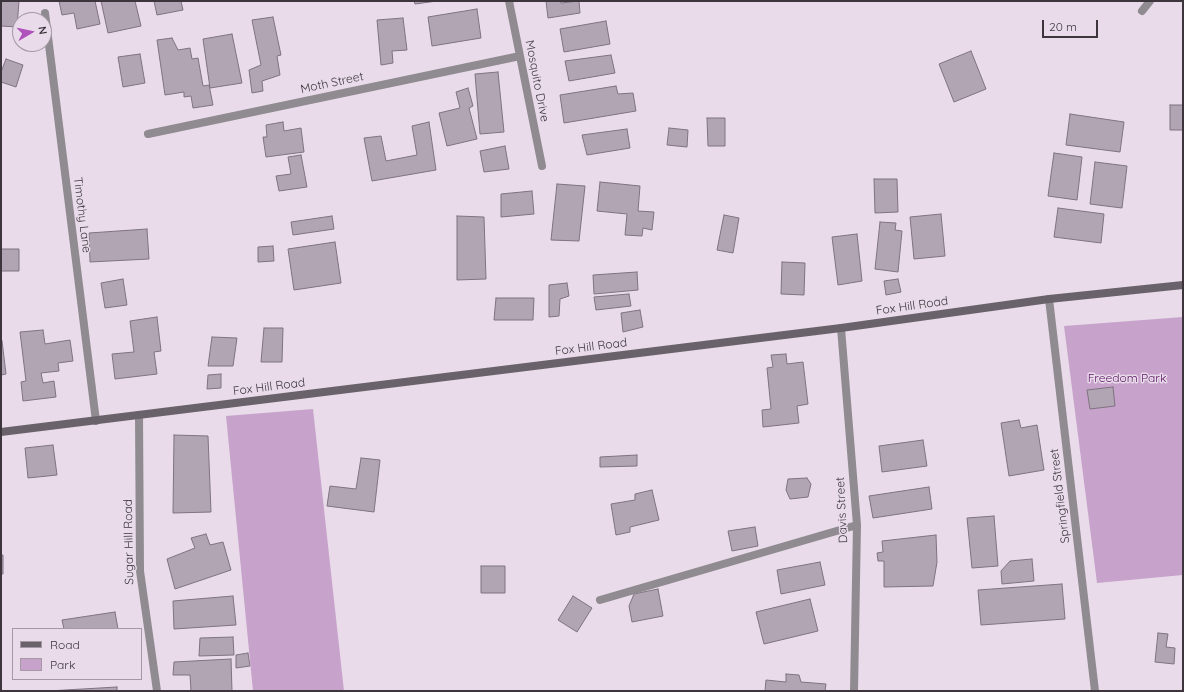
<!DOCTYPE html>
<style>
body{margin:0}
#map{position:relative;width:1184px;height:692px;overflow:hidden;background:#e9dbea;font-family:Quicksand,sans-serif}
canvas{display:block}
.frame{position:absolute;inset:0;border:2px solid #3c363c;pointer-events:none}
.legend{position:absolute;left:12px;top:628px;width:130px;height:52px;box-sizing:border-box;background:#e9dbea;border:1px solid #a499a4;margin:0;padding:5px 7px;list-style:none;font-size:12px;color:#3c363c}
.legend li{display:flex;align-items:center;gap:8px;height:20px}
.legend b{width:20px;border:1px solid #a499a4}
.north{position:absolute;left:12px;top:12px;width:40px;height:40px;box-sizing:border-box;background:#e9dbea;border:1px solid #a499a4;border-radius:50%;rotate:81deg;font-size:11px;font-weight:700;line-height:16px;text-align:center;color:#3c363c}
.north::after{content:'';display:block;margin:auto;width:14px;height:18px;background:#b052bc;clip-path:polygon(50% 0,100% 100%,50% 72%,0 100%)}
.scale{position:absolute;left:1042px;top:20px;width:56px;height:18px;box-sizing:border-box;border:2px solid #3c363c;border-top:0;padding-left:5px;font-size:12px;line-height:14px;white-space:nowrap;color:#3c363c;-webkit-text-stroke:3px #e9dbea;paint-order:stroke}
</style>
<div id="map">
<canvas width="1184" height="692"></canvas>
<div class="frame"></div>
<ul class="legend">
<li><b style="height:5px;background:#6a626b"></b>Road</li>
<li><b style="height:11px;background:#c7a3cb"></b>Park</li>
</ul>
<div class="north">N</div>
<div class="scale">20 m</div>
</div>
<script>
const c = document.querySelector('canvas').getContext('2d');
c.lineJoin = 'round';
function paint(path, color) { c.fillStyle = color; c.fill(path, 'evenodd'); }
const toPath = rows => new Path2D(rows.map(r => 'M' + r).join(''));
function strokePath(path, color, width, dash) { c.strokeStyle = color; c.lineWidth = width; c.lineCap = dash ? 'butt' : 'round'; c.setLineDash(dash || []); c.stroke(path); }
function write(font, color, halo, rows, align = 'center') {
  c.font = font + ' Quicksand,sans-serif'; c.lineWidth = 3; c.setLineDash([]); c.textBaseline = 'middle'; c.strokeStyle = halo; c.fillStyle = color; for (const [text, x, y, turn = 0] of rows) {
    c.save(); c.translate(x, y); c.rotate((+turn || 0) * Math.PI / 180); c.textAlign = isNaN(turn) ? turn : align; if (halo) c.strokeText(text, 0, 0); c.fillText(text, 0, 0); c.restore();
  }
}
paint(toPath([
 [1183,317,1183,575,1097,583,1064,326],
 [313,409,344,691,253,691,226,416]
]), '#c7a3cb');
const building = toPath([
 [1,1,19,1,17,27,1,26,1,1],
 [59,1,95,1,100,24,77,29,74,13,62,15,59,1],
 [101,1,135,1,141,26,108,33,101,1],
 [154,1,181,1,183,10,157,15,154,1],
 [414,1,437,1,415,4,414,1],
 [546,1,560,1,561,3,579,1,580,13,548,18,546,1],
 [477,9,481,38,432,46,428,17,477,9],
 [273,17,281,55,277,56,280,75,262,81,263,91,252,93,249,70,261,65,252,20,273,17],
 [403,18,407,50,392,51,393,63,381,65,377,20,403,18],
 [606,21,610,44,564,52,560,29,606,21],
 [232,34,242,83,210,88,203,39,232,34],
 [172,38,178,50,190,48,192,59,198,58,203,86,209,85,213,105,193,108,191,96,184,97,184,92,165,95,157,40,172,38],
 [971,51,986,89,954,102,939,64,971,51],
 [140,54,145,83,123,87,118,57,140,54],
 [611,55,615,73,569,81,565,61,611,55],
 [6,59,23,65,16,87,1,82,1,72,6,59],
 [498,72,504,132,480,134,475,74,498,72],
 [616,86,618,94,633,93,636,111,564,123,560,95,616,86],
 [468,88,473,106,469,108,477,139,447,146,439,113,460,108,456,92,468,88],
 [1170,105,1183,105,1183,130,1170,130,1170,105],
 [1070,114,1124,122,1120,152,1066,145,1070,114],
 [707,118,725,118,725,146,708,146,707,118],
 [283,122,284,131,301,128,304,152,266,157,263,137,267,137,266,125,283,122],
 [429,122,436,170,372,181,364,138,381,136,386,161,417,155,412,126,429,122],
 [669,128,688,130,687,147,667,145,669,128],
 [627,129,630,148,587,155,582,135,627,129],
 [505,146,509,169,484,172,480,151,505,146],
 [1054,153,1082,157,1077,200,1048,196,1054,153],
 [301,155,307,187,279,191,276,176,291,174,288,157,301,155],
 [1095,162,1127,166,1122,208,1090,204,1095,162],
 [874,179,897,179,898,212,875,213,874,179],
 [600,182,640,186,638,211,654,212,652,230,643,228,642,236,625,235,627,214,597,211,600,182],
 [557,184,585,186,579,241,551,240,557,184],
 [532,191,534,214,501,217,501,194,532,191],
 [1058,208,1104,214,1101,243,1054,237,1058,208],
 [941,214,945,256,914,259,910,217,941,214],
 [724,215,739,218,733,253,717,250,724,215],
 [332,216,334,229,293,235,291,222,332,216],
 [457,216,484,217,486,279,457,280,457,216],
 [880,222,896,223,895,230,902,231,898,272,875,269,880,222],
 [147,229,149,259,90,262,89,233,147,229],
 [857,234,862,281,838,285,832,237,857,234],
 [335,242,341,283,294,290,288,249,335,242],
 [273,246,274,261,258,262,258,247,273,246],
 [1,249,19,249,19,271,1,271,1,249],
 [782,262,805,263,804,295,781,294,782,262],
 [637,272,638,290,594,294,593,275,637,272],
 [123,279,127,305,105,308,101,283,123,279],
 [898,279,901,292,886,295,884,281,898,279],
 [567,283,569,296,560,299,559,316,549,317,549,285,567,283],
 [629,294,631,306,596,310,594,297,629,294],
 [496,298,534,298,533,320,494,320,496,298],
 [640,310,643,327,623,332,621,313,640,310],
 [157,317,161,351,154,352,157,374,115,379,112,354,134,352,130,321,157,317],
 [264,328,283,328,282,362,261,362,264,328],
 [43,330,45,344,70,340,73,361,58,363,59,371,41,373,43,383,54,381,56,397,23,401,21,382,26,381,20,332,43,330],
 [212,337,237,338,233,366,208,366,212,337],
 [2,341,6,374,1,375,1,342,2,341],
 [786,354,787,364,803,362,808,404,797,406,799,423,763,427,762,410,771,409,767,368,773,367,771,355,786,354],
 [221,374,221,388,207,389,208,375,221,374],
 [1113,387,1115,406,1090,409,1087,390,1113,387],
 [1019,420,1021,428,1037,425,1044,470,1009,476,1001,423,1019,420],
 [174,435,208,436,211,512,173,513,174,435],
 [923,440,927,466,882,472,879,446,923,440],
 [53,445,57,475,28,478,25,448,53,445],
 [637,455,637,466,600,467,600,457,637,455],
 [361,458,380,460,374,512,327,506,330,486,356,489,361,458],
 [807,478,811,484,808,497,790,499,786,490,788,479,807,478],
 [929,487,932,509,873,518,869,496,929,487],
 [652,490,659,520,630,527,630,532,616,535,611,504,635,500,635,494,652,490],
 [994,516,998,566,972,568,967,518,994,516],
 [755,527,758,546,732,551,728,531,755,527],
 [206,534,210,545,223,542,231,570,175,589,167,559,195,548,191,538,206,534],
 [936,535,937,562,933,586,884,587,884,561,878,561,877,553,883,552,882,541,936,535],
 [1,555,3,555,3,574,1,574,1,555],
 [1032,559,1034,581,1002,584,1001,571,1010,561,1032,559],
 [820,562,825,585,781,594,777,570,820,562],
 [481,566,505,566,505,593,481,593,481,566],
 [1062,584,1065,619,981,625,978,590,1062,584],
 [658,589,663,616,632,622,629,606,634,594,658,589],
 [233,596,236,625,174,629,173,601,233,596],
 [573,596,592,608,577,632,558,620,573,596],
 [810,599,818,631,764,644,756,612,810,599],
 [115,612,118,629,64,629,62,620,115,612],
 [1158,633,1168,634,1166,647,1175,648,1174,664,1155,662,1158,633],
 [233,637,234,655,199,656,200,638,233,637],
 [248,653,250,666,236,668,236,655,248,653],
 [231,659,232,691,191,691,190,675,173,675,174,662,231,659],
 [786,674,799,675,801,682,826,684,825,691,765,691,766,680,786,682,786,674],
 [117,687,117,691,48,691,117,687]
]);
paint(building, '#b2a5b3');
strokePath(building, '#7f7380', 1);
strokePath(toPath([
 [1142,11,1150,1]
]), '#908a91', 8);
strokePath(toPath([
 [509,1,542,166],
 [45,13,96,421],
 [148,134,520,56],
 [1049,299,1095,691],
 [841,328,857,525,854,691],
 [139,415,140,571,157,691],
 [600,600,857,525]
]), '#908a91', 8);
strokePath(toPath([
 [1,432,841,328,1049,299,1183,285]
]), '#6a626b', 8);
write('12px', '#3c363c', '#e9dbea', [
 ["Mosquito Drive",537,81,79],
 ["Moth Street",332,83,-12],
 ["Timothy Lane",82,215,83],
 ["Fox Hill Road",912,306,-8],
 ["Fox Hill Road",591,347,-7],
 ["Fox Hill Road",269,387,-7],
 ["Springfield Street",1060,496,-97],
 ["Davis Street",842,510,-93],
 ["Sugar Hill Road",129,542,-91]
]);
write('12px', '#56105e', '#e9dbea', [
 ["Freedom Park",1127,378]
]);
</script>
